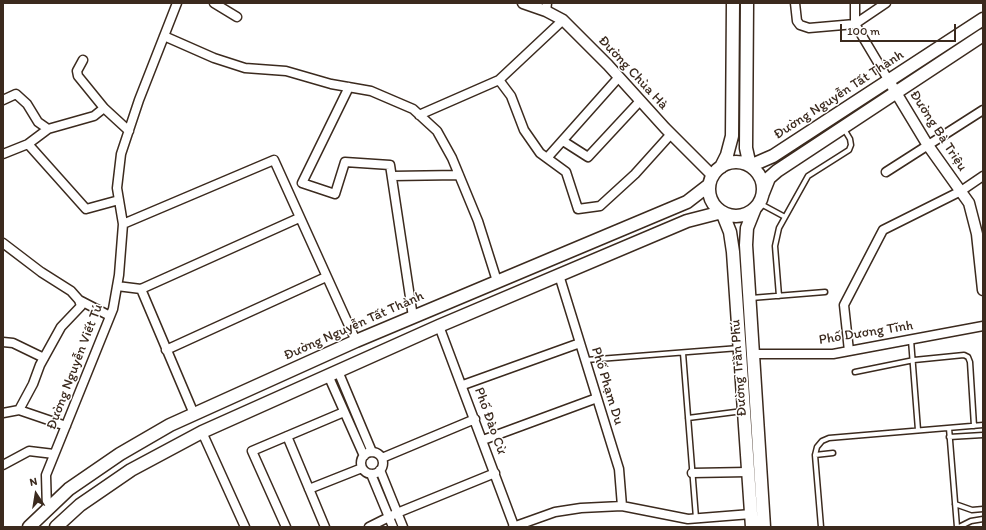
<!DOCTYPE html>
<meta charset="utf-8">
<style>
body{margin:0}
#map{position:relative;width:986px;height:530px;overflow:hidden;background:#fff;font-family:Itim,sans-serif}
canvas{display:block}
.frame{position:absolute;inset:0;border:4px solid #3b2a1e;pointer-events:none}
.north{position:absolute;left:16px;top:474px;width:40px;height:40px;-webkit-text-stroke:3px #fff;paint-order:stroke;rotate:348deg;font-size:11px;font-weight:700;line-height:16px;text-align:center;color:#3b2a1e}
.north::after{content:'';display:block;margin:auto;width:14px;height:18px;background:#3b2a1e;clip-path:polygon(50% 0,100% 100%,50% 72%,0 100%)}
.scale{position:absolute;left:840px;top:24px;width:116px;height:18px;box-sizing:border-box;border:2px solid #3b2a1e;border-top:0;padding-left:5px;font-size:12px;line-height:14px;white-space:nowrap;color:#3b2a1e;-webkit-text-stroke:3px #fff;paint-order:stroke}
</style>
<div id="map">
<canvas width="986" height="530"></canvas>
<div class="frame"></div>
<div class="north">N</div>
<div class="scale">100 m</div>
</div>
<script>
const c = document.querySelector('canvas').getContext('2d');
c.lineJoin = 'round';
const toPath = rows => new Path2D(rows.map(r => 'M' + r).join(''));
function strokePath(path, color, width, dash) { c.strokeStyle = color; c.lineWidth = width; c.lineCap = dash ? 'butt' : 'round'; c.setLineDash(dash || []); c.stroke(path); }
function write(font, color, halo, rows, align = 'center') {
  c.font = font + ' Itim,sans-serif'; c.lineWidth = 3; c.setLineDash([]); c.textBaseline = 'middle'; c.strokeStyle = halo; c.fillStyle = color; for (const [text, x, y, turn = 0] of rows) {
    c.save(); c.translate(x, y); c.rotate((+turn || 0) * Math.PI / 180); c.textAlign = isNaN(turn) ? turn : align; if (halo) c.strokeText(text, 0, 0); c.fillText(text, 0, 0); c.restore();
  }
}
const service = toPath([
 [759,203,785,217],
 [779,296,775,246,779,228,808,176,849,150,851,145,850,139,844,129],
 [751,298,825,292],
 [911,340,918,430],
 [683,353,696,518],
 [586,360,739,348],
 [855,372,914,360,964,355,968,357,970,362,974,426],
 [688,418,743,411],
 [949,428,957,527],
 [949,437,983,435],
 [815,455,833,453],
 [955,504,972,510,983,509],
 [821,527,815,455,817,447,822,441,829,438,983,425],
 [959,527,971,521,983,519]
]);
const minor = toPath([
 [214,3,237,17],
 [795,3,797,21,800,25,809,28,855,24,886,3],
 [855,3,855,24,889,81],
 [546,11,547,3],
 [164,36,214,58,245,68,286,71,331,84,371,91,413,109,437,131,452,158,478,221,497,281],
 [83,60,77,71,78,76,104,108,129,131],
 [499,80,511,96,524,130,540,153,566,172,578,209,600,206,635,174,671,134],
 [349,87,302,183,335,194,345,162,390,165,413,317],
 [3,100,16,94,27,104,38,122,48,129,94,116,104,108],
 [419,115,499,80,563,20],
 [563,141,588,157,640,101],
 [28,144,86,209,119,200],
 [3,154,28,144,48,129],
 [547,158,619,77],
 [886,172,983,110],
 [392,176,459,175],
 [123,224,274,160,356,341],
 [3,243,41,272,71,291,79,300,81,306,61,327,40,365,33,384,19,410],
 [559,275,619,469,622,506],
 [117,286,141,289,299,218],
 [141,289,194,414],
 [79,300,110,316],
 [439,326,514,526],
 [3,342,13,343,44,358],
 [166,350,326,277],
 [849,351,844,305,883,230,961,191,983,176],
 [753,354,833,354,983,326],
 [338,371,372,452],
 [328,375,364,456],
 [463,385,580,343],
 [3,413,19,410,66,426],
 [202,432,245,527],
 [287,436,325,527],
 [483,440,597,398],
 '361 463a11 11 0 1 1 22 0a11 11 0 1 1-22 0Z',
 [382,458,475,419],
 [3,465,29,451,54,454],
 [380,470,403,527],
 [692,473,748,472],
 [371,474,393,527],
 [309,489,362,468],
 [47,510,46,475,113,309,119,275,123,224,117,188,121,154,139,100,177,3],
 [286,527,252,451,344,412],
 [369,527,397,513,495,473],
 [513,527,555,512,581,508,622,506,688,519,751,514]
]);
const tertiary = toPath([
 [523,3,546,11,563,20,608,65,665,128,713,176],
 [889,81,927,144,969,203,977,234,983,290]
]);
const secondary = toPath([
 [747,3,746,148,750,166,773,156,983,19],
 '709 189a27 27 0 1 1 54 0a27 27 0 1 1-54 0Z',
 [721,167,727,155,732,136,733,3],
 [763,193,769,178,777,171,983,35],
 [755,208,747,228,746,245,764,527],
 [29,527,69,489,120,454,170,425,356,341,687,202,709,185],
 [56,527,80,505,131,470,202,432,439,326,687,221,722,212,730,232,733,252,752,527]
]);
strokePath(service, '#3b2a1e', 7);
strokePath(minor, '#3b2a1e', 11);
strokePath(tertiary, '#3b2a1e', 13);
strokePath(secondary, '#3b2a1e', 15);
strokePath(service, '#fff', 4);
strokePath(minor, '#fff', 8);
strokePath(tertiary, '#fff', 10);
strokePath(secondary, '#fff', 12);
write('14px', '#3b2a1e', '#fff', [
 ["Đường Chùa Hà",633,73,47],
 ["Đường Nguyễn Tất Thành",839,95,-33],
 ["Đường Bà Triệu",938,131,57],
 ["Đường Nguyễn Tất Thành",354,326,-24],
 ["Phố Dương Tĩnh",866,333,-9],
 ["Đường Nguyễn Viết Tú",75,367,-69],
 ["Đường Trần Phú",739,368,-94],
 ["Phố Phạm Du",607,386,73],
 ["Phố Đào Cừ",490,421,70]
]);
</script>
